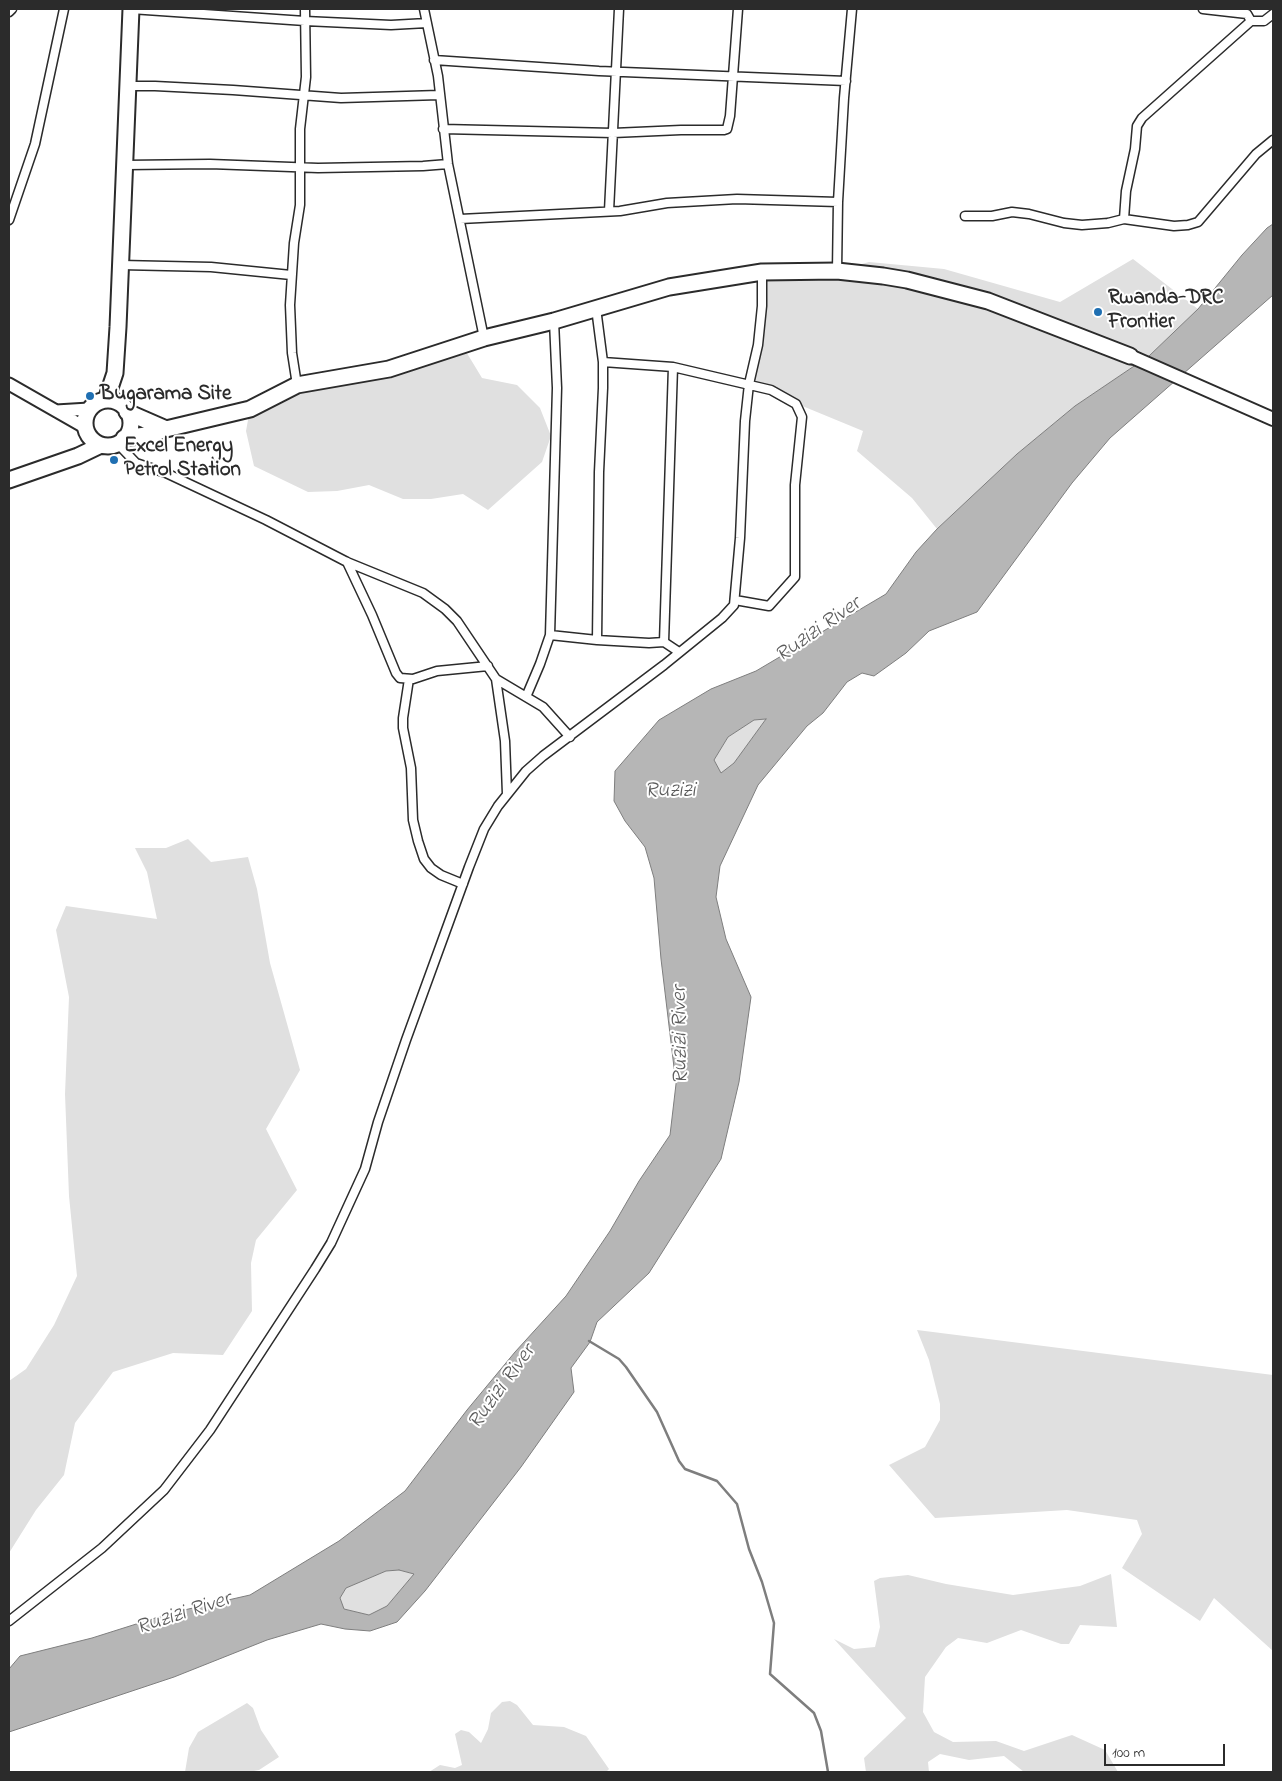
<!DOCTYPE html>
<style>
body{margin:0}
#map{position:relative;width:1282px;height:1781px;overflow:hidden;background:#fff;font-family:"Indie Flower",sans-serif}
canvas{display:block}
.frame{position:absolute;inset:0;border:10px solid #2b2b2b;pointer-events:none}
.scale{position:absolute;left:1104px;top:1744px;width:121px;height:22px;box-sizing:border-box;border:2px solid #2b2b2b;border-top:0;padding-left:6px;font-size:15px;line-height:18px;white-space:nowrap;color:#2b2b2b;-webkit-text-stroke:4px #fff;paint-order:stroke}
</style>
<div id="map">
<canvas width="1282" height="1781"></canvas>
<div class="frame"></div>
<div class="scale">100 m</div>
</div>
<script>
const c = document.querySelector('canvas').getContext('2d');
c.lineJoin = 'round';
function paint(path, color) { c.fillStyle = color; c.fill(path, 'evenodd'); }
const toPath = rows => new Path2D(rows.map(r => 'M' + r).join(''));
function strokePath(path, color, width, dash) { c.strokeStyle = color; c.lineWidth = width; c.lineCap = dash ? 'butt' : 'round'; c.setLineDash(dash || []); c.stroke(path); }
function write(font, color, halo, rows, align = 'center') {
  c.font = font + ' "Indie Flower",sans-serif'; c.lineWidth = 4; c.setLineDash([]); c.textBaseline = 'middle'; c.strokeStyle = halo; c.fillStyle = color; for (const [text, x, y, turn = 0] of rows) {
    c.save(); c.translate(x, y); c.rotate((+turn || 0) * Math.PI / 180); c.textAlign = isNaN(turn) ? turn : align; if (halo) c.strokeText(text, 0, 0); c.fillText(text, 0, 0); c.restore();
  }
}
paint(toPath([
 [1133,259,1198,309,1149,356,1075,406,1017,454,937,529,912,498,857,451,863,431,749,384,758,345,762,272,837,271,869,262,944,269,1060,302],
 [462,345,482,378,517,385,540,408,551,436,542,462,488,510,463,494,431,499,403,499,369,485,337,491,308,492,254,466,246,431,250,409,297,385],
 [766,719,734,763,721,773,714,760,728,737,754,720],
 [188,839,211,862,248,857,257,889,270,963,300,1070,266,1129,297,1190,256,1240,251,1263,252,1311,223,1355,173,1353,113,1372,75,1423,64,1475,36,1510,9,1553,9,1381,26,1369,54,1325,77,1276,69,1196,65,1094,69,997,56,930,66,906,157,919,147,872,135,848,166,848],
 [917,1330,1273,1375,1273,1651,1214,1598,1200,1621,1122,1568,1142,1534,1137,1520,1067,1510,935,1518,889,1465,925,1447,940,1420,940,1404,929,1360],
 [399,1570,414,1574,387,1606,369,1615,344,1609,340,1598,346,1588,386,1571],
 [1111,1574,1117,1627,1080,1625,1069,1644,1061,1644,1021,1630,987,1643,958,1638,946,1647,925,1677,923,1712,934,1732,953,1742,996,1741,1024,1751,1072,1735,1105,1750,1118,1772,1024,1772,1004,1756,969,1760,940,1754,928,1762,929,1772,866,1772,864,1758,906,1718,834,1639,854,1649,875,1647,880,1627,874,1581,880,1578,908,1575,946,1584,1013,1595,1080,1586],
 [510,1701,517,1705,533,1725,564,1727,586,1736,609,1769,606,1772,429,1772,440,1765,455,1768,462,1765,455,1734,461,1730,469,1732,481,1743,488,1729,491,1713,502,1702],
 [247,1703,253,1708,261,1730,279,1757,259,1770,249,1772,185,1772,189,1748,198,1732]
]), '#e0e0e0');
const water = toPath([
 [1273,224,1273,295,1110,438,1072,483,977,612,929,631,906,653,874,676,862,673,847,682,823,713,807,726,758,785,720,866,716,897,726,939,751,997,739,1082,721,1159,649,1273,597,1322,590,1342,571,1368,574,1392,521,1467,425,1591,397,1622,370,1631,345,1629,321,1624,267,1640,174,1677,9,1732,9,1669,20,1656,92,1638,171,1613,250,1595,339,1541,405,1491,467,1410,515,1352,566,1296,610,1231,639,1181,670,1135,676,1084,661,959,654,878,645,847,625,821,614,801,615,771,659,720,711,689,756,671,886,594,916,552,937,529,1017,454,1075,406,1149,356,1198,309,1242,255,1267,228,1273,224],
 [766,719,734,763,721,773,714,760,728,737,754,720,766,719],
 [399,1570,414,1574,387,1606,369,1615,344,1609,340,1598,346,1588,386,1571,399,1570]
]);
paint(water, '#b6b6b6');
strokePath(water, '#7e7e7e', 1);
strokePath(toPath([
 [589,1341,619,1359,626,1367,657,1412,679,1461,685,1469,717,1481,737,1504,749,1549,762,1582,774,1623,770,1674,814,1713,821,1731,828,1772]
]), '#7e7e7e', 2.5);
const street = toPath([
 [131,9,305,21,391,25,427,23],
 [424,9,438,76,448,164,484,338],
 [1203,9,1247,14,1251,21],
 [9,12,12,9],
 [434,60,599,71,846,81],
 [128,86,155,86,233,90,341,98,439,95],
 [443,129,613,133,681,130,724,130,727,129,730,116,738,9],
 [126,165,210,164,318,168,423,166,448,164],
 [609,211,619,9],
 [965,216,992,216,1012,212,1029,214,1064,223,1082,225,1108,223,1124,219,1126,191,1135,149,1137,126,1142,118,1251,21,1264,21,1273,14],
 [460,219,620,211,667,203,737,199,838,202],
 [1124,219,1174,226,1188,225,1198,222,1256,154,1273,140],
 [9,220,35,144,64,9],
 [121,265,211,267,291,275],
 [837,271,838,202,844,98,852,9],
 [596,308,603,362,603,388,599,472,597,640],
 [603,362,673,367,771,390,796,404,802,417,795,485,795,577,769,606,735,600],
 [297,385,292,353,290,305,294,243,300,205,300,129,306,77,305,9],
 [117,443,136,463,166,473,266,520,347,562,423,593,445,609,457,621,496,679,543,707,570,737],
 [347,562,372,615,396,673,400,678,413,679,437,671,488,666],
 [550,635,557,388,554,321],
 [664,642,673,367],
 [409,679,403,718,403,728,411,768,413,820,418,841,424,859,431,868,441,875,463,884],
 [496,679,505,741,507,794],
 [526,697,540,664,550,635,597,640,649,643,664,642,679,652],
 [9,1621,102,1548,164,1490,210,1430,315,1269,331,1243,365,1169,378,1122,406,1040,469,867,484,829,498,806,526,771,543,756,664,665,722,618,734,605,740,538,745,421,749,384,758,345,762,306,762,272]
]);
const secondary = toPath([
 [9,384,86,428],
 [56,411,89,409]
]);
const primary = toPath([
 [1130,356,1273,419]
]);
const highway = toPath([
 [106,400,115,373,118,327,131,9],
 '85 423a23 23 0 1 1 46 0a23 23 0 1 1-46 0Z',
 [127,412,166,429],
 [124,438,153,434,166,429,250,409,297,385,389,369,484,338,554,321,669,287,762,272,837,271,883,276,907,280,988,301,1130,356],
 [9,480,78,456,101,445]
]);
strokePath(street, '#2b2b2b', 11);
strokePath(secondary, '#2b2b2b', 15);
strokePath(primary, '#2b2b2b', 16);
strokePath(highway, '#2b2b2b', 19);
strokePath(street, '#fff', 8);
strokePath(secondary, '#fff', 11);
strokePath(primary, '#fff', 12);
strokePath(highway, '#fff', 15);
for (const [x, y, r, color] of [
 [1098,312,5,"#1f6fb2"],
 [90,396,5,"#1f6fb2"],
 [114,460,5,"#1f6fb2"]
]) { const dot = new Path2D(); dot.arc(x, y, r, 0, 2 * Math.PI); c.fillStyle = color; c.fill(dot); strokePath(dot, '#fff', 2); }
write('bold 21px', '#2b2b2b', '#fff', [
 ["Rwanda-DRC",1108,300],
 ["Frontier",1108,324],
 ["Bugarama Site",100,396],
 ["Excel Energy",124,448],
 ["Petrol Station",124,472]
], 'left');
write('italic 22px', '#5c5c5c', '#fff', [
 ["Ruzizi River",819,631,-35],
 ["Ruzizi",670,792],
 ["Ruzizi River",682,1035,-91],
 ["Ruzizi River",503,1388,-54],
 ["Ruzizi River",184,1615,-18]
]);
</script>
